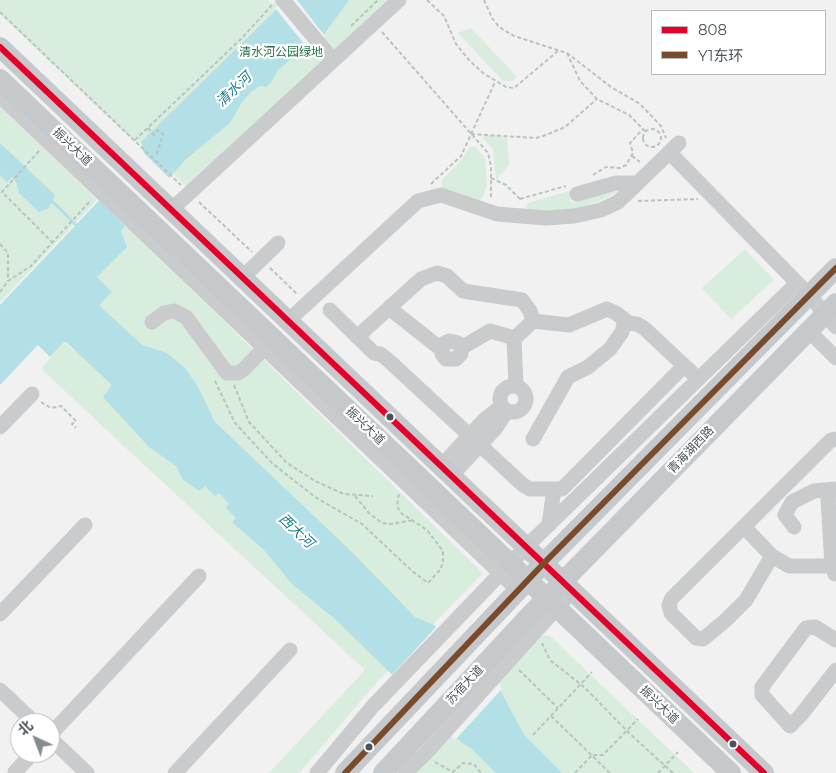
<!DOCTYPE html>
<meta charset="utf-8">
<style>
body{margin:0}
#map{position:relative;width:836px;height:773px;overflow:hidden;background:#f1f1f1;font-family:Montserrat,"Noto Sans SC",sans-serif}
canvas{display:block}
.legend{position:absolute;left:651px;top:10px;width:175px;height:65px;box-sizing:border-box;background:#fff;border:1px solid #b7bbbd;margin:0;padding:6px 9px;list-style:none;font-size:15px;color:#4a555b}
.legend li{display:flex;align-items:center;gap:10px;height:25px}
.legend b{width:25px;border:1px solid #b7bbbd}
.north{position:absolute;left:10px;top:713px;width:50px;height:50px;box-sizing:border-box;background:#fff;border:1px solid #b7bbbd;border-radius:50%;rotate:317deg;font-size:14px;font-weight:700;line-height:20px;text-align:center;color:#4a555b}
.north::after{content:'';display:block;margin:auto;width:18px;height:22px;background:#848c90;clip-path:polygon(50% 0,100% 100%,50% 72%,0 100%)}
</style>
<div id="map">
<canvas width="836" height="773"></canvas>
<ul class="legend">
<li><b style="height:6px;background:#e4002b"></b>808</li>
<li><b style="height:6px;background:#7a4b2a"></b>Y1东环</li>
</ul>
<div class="north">北</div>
</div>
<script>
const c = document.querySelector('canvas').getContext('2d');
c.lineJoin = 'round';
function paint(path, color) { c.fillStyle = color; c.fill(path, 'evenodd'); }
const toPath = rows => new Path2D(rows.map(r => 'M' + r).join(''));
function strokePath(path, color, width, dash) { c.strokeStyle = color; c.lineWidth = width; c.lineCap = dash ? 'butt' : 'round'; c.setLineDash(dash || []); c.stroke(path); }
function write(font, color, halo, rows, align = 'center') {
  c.font = font + ' Montserrat,"Noto Sans SC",sans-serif'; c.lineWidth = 4.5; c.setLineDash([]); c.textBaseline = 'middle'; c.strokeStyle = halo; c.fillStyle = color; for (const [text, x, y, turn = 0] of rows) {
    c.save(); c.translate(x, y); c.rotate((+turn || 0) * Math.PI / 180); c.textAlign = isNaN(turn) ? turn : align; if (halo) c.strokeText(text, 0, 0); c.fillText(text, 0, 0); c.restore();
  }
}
paint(toPath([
 [0,0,268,0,273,5,274,0,392,0,187,187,137,140,134,142,0,14],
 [471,28,517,77,513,81,503,81,458,33],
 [0,106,97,200,0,302],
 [486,135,507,137,509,165,496,180,493,149,483,138],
 [475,146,485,158,487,185,483,197,478,201,442,189,442,179,457,165,470,147],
 [569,191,571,202,617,191,607,198,579,208,558,211,528,210,526,205,531,202],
 [126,226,483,573,377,682,299,773,269,773,365,670,41,369,64,342,74,351,108,313,99,305,96,277,127,247,121,231],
 [745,249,774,280,731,319,702,288],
 [543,635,550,636,694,773,415,773]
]), '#d8edde');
paint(toPath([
 [286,0,349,0,325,33,305,51,291,59,278,70,271,82,266,87,260,86,251,92,242,102,230,123,186,159,121,231,127,247,97,277,112,292,99,305,142,345,167,353,185,368,198,387,215,422,354,554,415,617,434,625,497,684,524,735,562,773,496,773,472,749,462,743,336,620,292,584,264,550,232,522,236,518,226,508,229,504,219,493,215,496,205,486,199,491,183,480,176,466,149,447,103,397,112,385,67,343,64,342,50,357,38,345,0,385,0,305,144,153,141,142],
 [0,143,55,195,49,208,39,212,19,193,16,182,12,177,7,182,0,175]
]), '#b2e0e6');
paint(toPath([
 [284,0,297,0,325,36,309,50,275,8],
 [140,149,171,180,127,228,97,198,141,152],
 [438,625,499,682,502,689,455,740,390,677]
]), '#f1f1f1');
strokePath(toPath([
 [50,199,77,226]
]), '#b2e0e6', 3);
strokePath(toPath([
 [427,0,444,16,456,44,469,60,483,73,506,87,514,88,558,51],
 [484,0,492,18,499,27,514,36,567,53,611,87,640,104,661,126,666,138],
 [0,12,181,185],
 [351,26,378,0],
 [382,32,488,153,491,166,491,199],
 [567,53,580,81,597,99,629,115,645,131],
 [148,128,154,135,158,130,163,134,156,156],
 '643 138a9 9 0 1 1 18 0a9 9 0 1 1-18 0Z',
 [471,134,536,138,546,135,565,127,597,99],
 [135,140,241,39,272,5],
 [39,151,2,192,52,242],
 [632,156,640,162],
 [593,175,606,167,620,168,626,165,633,153,630,143,643,129],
 [491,178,506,185,521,200],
 [431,184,461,156,495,82],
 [520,199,566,186],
 [638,201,698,199],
 [199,202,252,252],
 [0,244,8,253,8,281],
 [270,268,297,294],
 [0,292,8,281,31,266,91,200],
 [215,381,235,423,272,463,315,497,362,524,412,571,428,583,440,570,443,562,443,551,427,530,401,513,397,506,399,494],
 [234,385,249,422,287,463,315,481,344,494,373,496],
 [41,402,51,408,61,406,76,421,72,424,76,428],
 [355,496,369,513,382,523,391,524,413,520],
 [542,643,550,660,584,687,630,734,673,773],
 [519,670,558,708],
 [551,716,610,773],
 [533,735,592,672],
 [435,762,453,772,463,763,474,764,481,773],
 [575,773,592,755,603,755,638,719],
 [658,773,678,752]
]), '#b9c3bf', 2, [4, 2.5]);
strokePath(toPath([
 [283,0,333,60],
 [0,96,519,591],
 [669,152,809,295,836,327],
 [577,194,616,183,638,183],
 [172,209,399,0],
 [243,277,278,243],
 [389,308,441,349],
 [330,310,374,353,380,354,387,359,523,485,530,489,562,489,684,366],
 [289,320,418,201,441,195,497,214,546,218,574,216,601,210,618,202,679,143],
 [152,322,164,313,174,311,186,317,227,373,238,373,244,369,271,341],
 [625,323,637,324,644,328,692,373],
 [808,330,836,358],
 [357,337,421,279,437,273,447,276,463,291,522,300,530,311,533,321],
 [514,339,533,321,569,325,607,309,616,313,625,320,622,332,610,349,588,367,568,377,533,439],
 [461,348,458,343,449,341,443,344,442,354,446,359,456,359,461,354,461,348,490,331,511,337,514,339,516,385],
 '500 399a13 13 0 1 1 26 0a13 13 0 1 1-26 0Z',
 [0,427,32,394],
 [836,439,831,440,672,598,669,605,671,613,696,638,703,639,726,620,746,600,772,556,789,566,832,566,836,568],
 [442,465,484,420,502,406],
 [452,475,495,429,507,411],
 [549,525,554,489],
 [744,527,772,556],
 [794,527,785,515,792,502,814,491,836,489],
 [835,574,832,566,828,499,836,489],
 [0,614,85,525],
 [836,640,815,627,806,628,762,687,762,695,790,726,801,715,836,670],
 [0,690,35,723],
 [50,735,199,576],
 [50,738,87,773],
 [15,772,33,753],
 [175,773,290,650],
 [317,773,373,706,527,546,797,283],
 [405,773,425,754,573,590]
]), '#c9cbcc', 15);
strokePath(toPath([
 [0,47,764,773],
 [0,79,731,773],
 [345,773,545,562,836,268],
 [383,773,530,615,836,303]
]), '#c6c9cc', 20);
strokePath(toPath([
 [0,47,764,773]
]), '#e4002b', 6);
strokePath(toPath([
 [345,773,545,562,836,268]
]), '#7a4b2a', 6);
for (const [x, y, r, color] of [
 [390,417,4.5,"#4a555b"],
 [733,744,4.5,"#4a555b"],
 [369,747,4.5,"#4a555b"]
]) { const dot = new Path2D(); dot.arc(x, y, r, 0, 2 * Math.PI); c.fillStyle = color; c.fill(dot); strokePath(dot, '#fff', 2); }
write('12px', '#237444', '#fff', [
 ["清水河公园绿地",281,52]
]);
write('12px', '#4a555b', '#fff', [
 ["振兴大道",72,147,44],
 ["振兴大道",365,426,44],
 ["青海湖西路",691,450,-46],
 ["苏宿大道",465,685,-47],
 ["振兴大道",659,705,44]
]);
write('italic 14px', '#1d7f8c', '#fff', [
 ["清水河",234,90,-44],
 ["西大河",296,531,44]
]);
</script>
